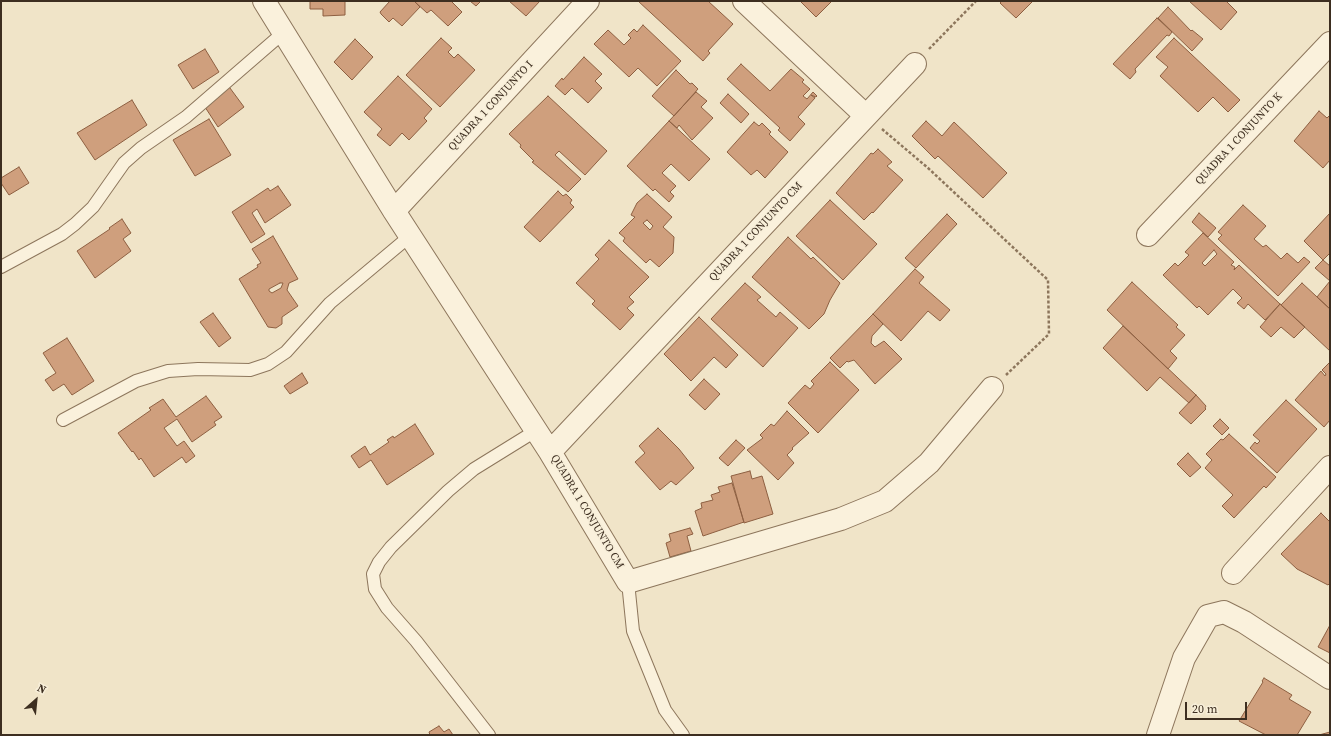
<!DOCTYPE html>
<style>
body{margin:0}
#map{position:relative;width:1331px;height:736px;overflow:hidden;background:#f0e4c8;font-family:"Source Serif 4",serif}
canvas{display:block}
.frame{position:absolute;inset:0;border:2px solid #3d2e20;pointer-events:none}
.north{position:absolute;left:16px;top:680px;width:40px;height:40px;-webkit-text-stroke:3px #f7eed8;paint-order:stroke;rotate:27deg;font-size:11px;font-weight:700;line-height:16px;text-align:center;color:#3d2e20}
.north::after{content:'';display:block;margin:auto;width:14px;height:18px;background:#3d2e20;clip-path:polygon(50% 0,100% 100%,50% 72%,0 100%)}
.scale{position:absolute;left:1185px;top:702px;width:62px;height:18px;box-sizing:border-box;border:2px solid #3d2e20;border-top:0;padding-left:5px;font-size:12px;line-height:14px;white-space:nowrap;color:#3d2e20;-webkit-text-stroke:3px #f7eed8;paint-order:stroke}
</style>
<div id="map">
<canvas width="1331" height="736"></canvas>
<div class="frame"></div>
<div class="north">N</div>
<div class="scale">20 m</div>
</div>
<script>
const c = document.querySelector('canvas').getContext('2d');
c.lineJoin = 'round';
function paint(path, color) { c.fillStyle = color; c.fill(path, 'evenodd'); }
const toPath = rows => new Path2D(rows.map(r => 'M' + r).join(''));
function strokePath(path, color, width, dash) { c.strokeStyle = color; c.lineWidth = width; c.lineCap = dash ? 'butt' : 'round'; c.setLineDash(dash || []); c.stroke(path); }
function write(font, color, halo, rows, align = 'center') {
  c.font = font + ' "Source Serif 4",serif'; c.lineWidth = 3; c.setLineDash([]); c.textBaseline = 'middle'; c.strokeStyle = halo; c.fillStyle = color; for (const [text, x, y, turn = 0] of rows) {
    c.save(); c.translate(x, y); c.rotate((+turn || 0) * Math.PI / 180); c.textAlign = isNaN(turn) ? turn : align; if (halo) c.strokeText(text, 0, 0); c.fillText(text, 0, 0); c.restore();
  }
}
const building = toPath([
 [310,1,345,1,345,15,323,16,323,9,310,9,310,1],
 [390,1,414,1,420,7,402,26,393,18,389,22,381,14,380,12,390,1],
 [414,1,451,1,462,12,448,26,431,10,427,13,414,1],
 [470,1,481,1,476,6,470,1],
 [509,1,540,1,526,16,509,1],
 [638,1,708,1,733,24,708,51,710,53,703,61,638,1],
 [800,1,832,1,816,17,800,1],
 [1002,1,1033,1,1016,18,1000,3,1002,1],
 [1189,1,1226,1,1237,12,1221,30,1189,1],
 [1168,7,1191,31,1192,30,1203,39,1192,51,1158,18,1168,7],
 [1157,18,1172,32,1169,36,1167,35,1135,69,1136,72,1130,79,1113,64,1157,18],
 [643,25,681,61,657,86,638,68,629,77,594,44,608,30,624,45,631,38,628,35,634,29,637,32,643,25],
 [441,38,452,48,448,52,454,58,458,54,475,70,440,107,406,75,441,38],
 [1174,38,1240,100,1228,112,1213,97,1198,112,1160,76,1168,67,1156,57,1174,38],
 [355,39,373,57,352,80,334,62,355,39],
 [205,49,219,72,193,89,178,65,205,49],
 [584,57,602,74,595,81,602,88,588,103,572,88,565,95,555,86,562,78,563,80,584,57],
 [741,64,770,91,791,69,804,80,802,82,810,89,803,96,807,99,813,92,817,96,816,97,811,95,815,98,798,117,805,124,790,141,778,130,780,128,727,79,741,64],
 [676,70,690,84,692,83,698,89,674,116,652,96,676,70],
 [398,76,432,109,424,118,427,121,409,140,402,133,390,146,377,135,382,129,364,112,398,76],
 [227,84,244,107,218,127,203,104,227,84],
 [696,92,707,101,701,107,713,118,692,140,679,125,677,128,669,121,696,92],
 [728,94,749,114,741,123,720,103,728,94],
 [548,96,607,151,585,175,559,151,555,155,581,179,568,192,532,162,534,161,520,147,521,145,509,134,548,96],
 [132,100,147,125,95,160,77,133,132,100],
 [1319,111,1327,118,1330,115,1330,160,1323,168,1294,141,1319,111],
 [209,119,231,155,195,176,173,140,209,119],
 [669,121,710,159,689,181,671,164,662,173,676,186,670,192,674,196,669,202,655,189,653,191,627,166,669,121],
 [926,121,942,136,954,122,1007,173,983,198,938,156,935,159,912,136,926,121],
 [754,122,759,126,762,123,771,132,769,134,771,136,788,152,765,178,757,170,751,175,727,152,754,122],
 [878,149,892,162,887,166,903,180,873,213,872,212,864,220,836,193,871,153,873,154,878,149],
 [19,167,29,183,9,195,1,183,1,178,19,167],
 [278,186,291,205,265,223,257,209,252,213,265,234,251,243,232,212,268,188,270,191,278,186],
 [558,191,563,196,566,194,572,200,570,203,574,207,540,242,524,227,558,191],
 [647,194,672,217,663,227,674,237,673,253,659,267,650,259,646,263,623,241,625,238,619,233,635,217,631,215,637,203,647,194],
 [647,220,653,226,650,230,643,223,647,220],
 [830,200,877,244,843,280,796,236,830,200],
 [1243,205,1266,226,1254,239,1263,247,1266,245,1281,259,1287,253,1298,263,1304,257,1310,262,1278,296,1218,239,1222,235,1218,232,1243,205],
 [1199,213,1216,228,1208,237,1192,222,1199,213],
 [1330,213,1330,253,1323,260,1304,241,1330,213],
 [947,214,957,224,916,268,905,258,947,214],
 [122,219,131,233,123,239,131,251,95,278,77,251,110,229,109,228,122,219],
 [1203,233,1234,262,1231,265,1235,267,1234,270,1239,265,1280,304,1265,320,1248,304,1244,309,1237,303,1242,298,1233,289,1208,315,1199,306,1197,308,1163,275,1175,263,1178,266,1189,255,1185,252,1203,233],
 [1214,250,1217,254,1205,266,1202,263,1214,250],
 [273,236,298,279,289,283,287,290,298,306,282,317,282,324,276,328,268,327,239,279,258,267,257,265,261,263,252,249,273,236],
 [280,283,283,283,281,288,272,293,269,291,269,289,280,283],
 [788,237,811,259,813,257,840,283,830,300,824,314,809,329,752,277,788,237],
 [609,240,649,277,629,297,634,302,627,308,634,315,620,330,592,304,595,301,576,283,599,259,595,255,609,240],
 [1323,260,1330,266,1330,309,1317,297,1330,281,1315,268,1323,260],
 [915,269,924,277,919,283,950,310,940,321,928,311,901,341,873,314,915,269],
 [1132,282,1178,325,1176,327,1185,335,1170,351,1177,358,1168,369,1107,310,1132,282],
 [745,283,761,297,757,300,776,317,780,312,798,328,763,367,711,319,745,283],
 [1302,283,1330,309,1330,351,1281,305,1302,283],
 [1280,304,1305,327,1294,338,1281,327,1271,337,1260,327,1280,304],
 [213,313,231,338,219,347,200,322,213,313],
 [873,314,883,324,872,336,871,343,875,347,884,341,902,359,875,384,854,360,848,362,847,361,840,368,830,358,873,314],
 [699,317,738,355,726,368,714,357,691,381,664,354,699,317],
 [1123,326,1196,395,1189,403,1160,377,1147,391,1103,348,1123,326],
 [67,338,94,381,72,395,64,384,53,391,45,380,56,373,43,353,67,338],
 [830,362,859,390,818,433,788,403,805,385,810,389,814,384,811,381,830,362],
 [1330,362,1330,420,1324,427,1295,400,1321,371,1325,376,1326,374,1322,370,1330,362],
 [302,373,308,383,290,394,284,386,302,373],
 [704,379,720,394,705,410,689,395,704,379],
 [1196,395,1206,406,1205,408,1206,409,1191,424,1179,413,1196,395],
 [206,396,222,417,214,422,216,425,192,442,177,419,164,428,177,446,184,441,195,456,186,463,182,457,154,477,141,458,139,460,133,451,132,452,118,433,151,410,149,408,163,399,176,417,206,396],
 [1286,400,1317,429,1277,473,1250,448,1255,442,1257,444,1260,441,1253,435,1286,400],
 [787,411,809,433,792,448,793,449,787,455,794,463,778,480,747,450,763,438,760,435,771,424,774,426,787,411],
 [1220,419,1229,428,1222,435,1213,426,1220,419],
 [415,424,434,454,387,485,371,460,359,468,351,456,365,446,370,455,389,442,387,440,393,436,394,438,415,424],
 [658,428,679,449,694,468,676,485,671,481,660,490,635,462,645,453,639,446,658,428],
 [1229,434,1276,477,1266,488,1264,486,1234,518,1222,506,1233,495,1205,468,1212,460,1206,454,1221,439,1223,440,1229,434],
 [736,440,745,448,728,466,719,458,736,440],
 [1188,453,1201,467,1190,477,1177,464,1188,453],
 [750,471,752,479,762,476,773,514,744,523,731,476,750,471],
 [732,483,744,522,703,536,695,511,702,508,701,503,713,500,711,495,720,492,718,487,732,483],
 [1321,513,1330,522,1330,583,1328,585,1297,569,1281,554,1321,513],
 [690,528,693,534,687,536,691,551,670,557,666,543,671,541,669,534,690,528],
 [1330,625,1330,653,1318,647,1330,625],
 [1264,678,1292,695,1289,699,1311,712,1297,735,1266,735,1239,721,1263,682,1262,681,1264,678],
 [439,726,444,732,449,729,453,735,430,735,429,732,439,726],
 [1330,732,1330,735,1319,735,1330,732]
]);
paint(building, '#cf9f7d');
strokePath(building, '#8d5f41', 1);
const lane = toPath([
 [1,267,62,234,75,224,93,207,124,163,141,148,186,117,283,33],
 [63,420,136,381,168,371,198,369,250,370,268,364,286,352,330,303,410,236],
 [628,582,633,631,665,710,683,735],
 [489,735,416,641,387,608,375,589,373,574,379,562,391,547,448,491,474,469,537,430]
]);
const street = toPath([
 [264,1,394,211,550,452],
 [744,1,865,115],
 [915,64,550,452,628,582,841,519,885,501,929,463,992,388],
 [394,211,588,1],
 [1148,235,1330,43],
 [1233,573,1330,467],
 [1158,735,1184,658,1208,616,1224,612,1244,622,1330,678]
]);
strokePath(lane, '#8d765c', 14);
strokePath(street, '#8d765c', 24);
strokePath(toPath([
 [929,49,976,1],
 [882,129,928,168,1048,280,1049,334,1006,375]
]), '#8d765c', 2.5, [3, 2]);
strokePath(lane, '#faf1dc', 12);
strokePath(street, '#faf1dc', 22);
write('11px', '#3d2e20', '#f7eed8', [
 ["QUADRA 1 CONJUNTO I",491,106,-47],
 ["QUADRA 1 CONJUNTO K",1239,139,-47],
 ["QUADRA 1 CONJUNTO CM",756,232,-47],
 ["QUADRA 1 CONJUNTO CM",587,512,59]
]);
</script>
